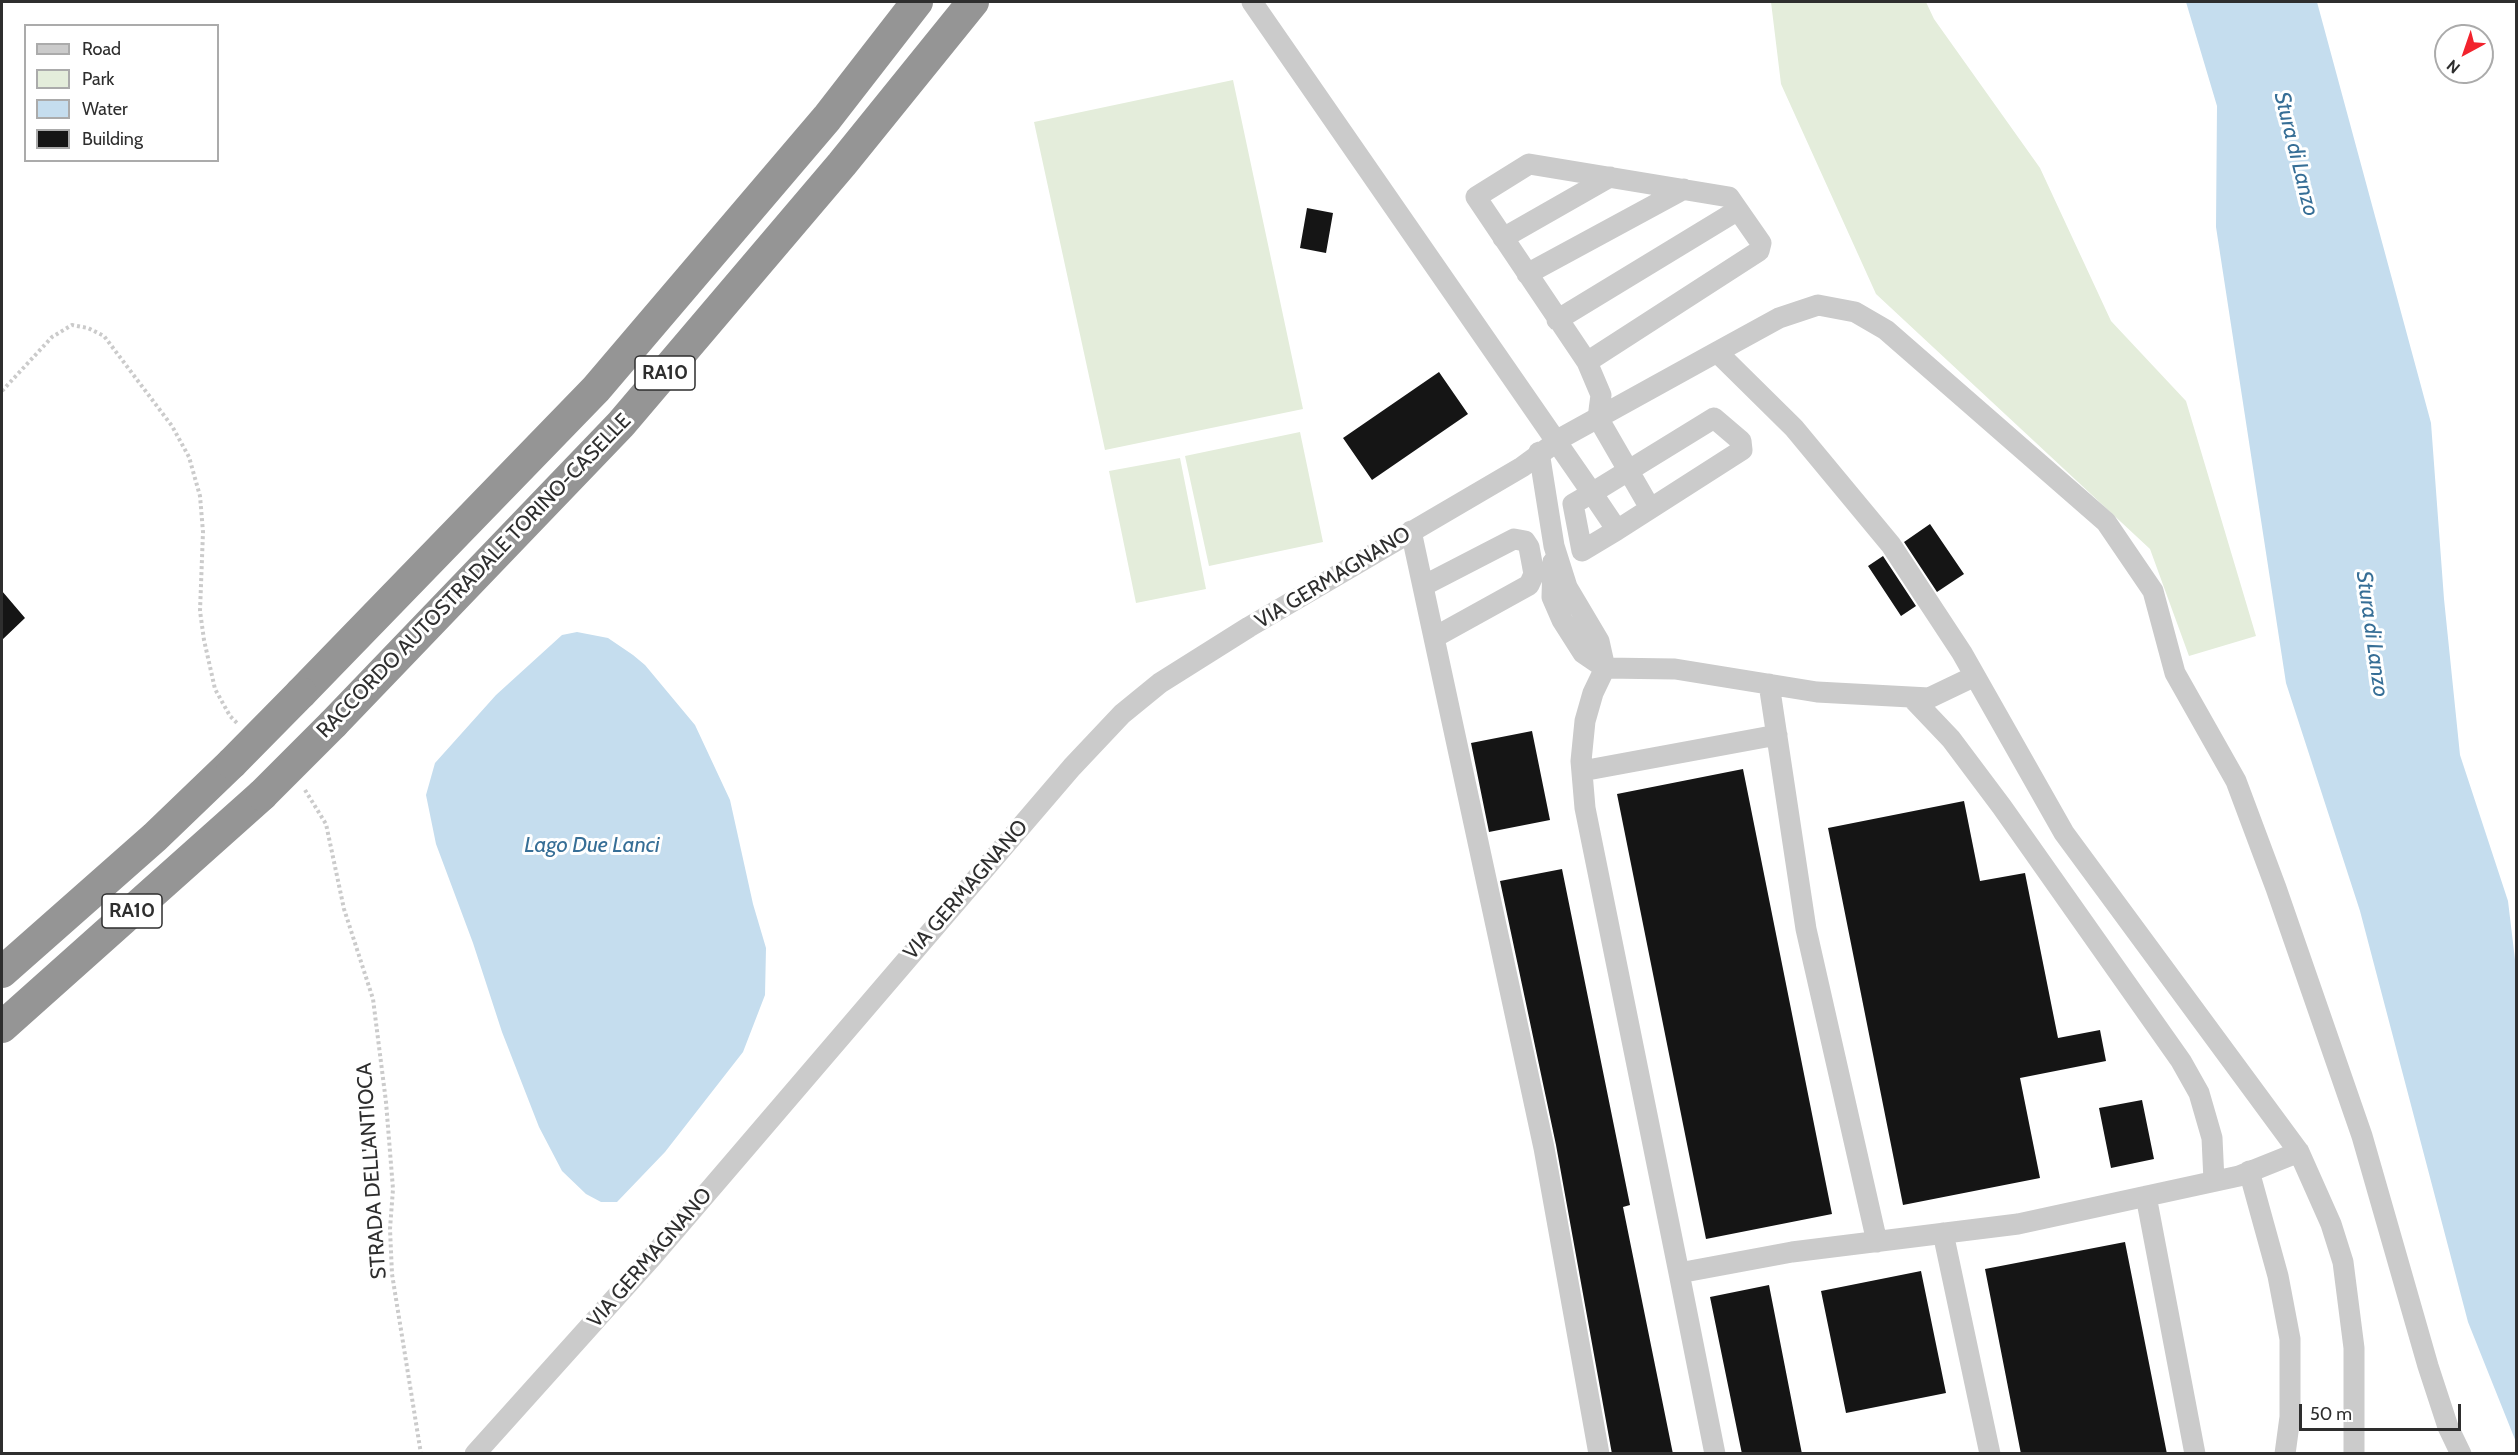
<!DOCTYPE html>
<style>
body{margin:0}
#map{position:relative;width:2518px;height:1455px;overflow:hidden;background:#fff;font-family:Cabin,sans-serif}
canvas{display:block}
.frame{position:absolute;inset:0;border:3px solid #2e2e2e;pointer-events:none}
.legend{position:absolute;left:24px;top:24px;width:195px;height:138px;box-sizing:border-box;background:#fff;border:2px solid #ababab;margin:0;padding:8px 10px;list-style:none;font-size:18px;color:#2e2e2e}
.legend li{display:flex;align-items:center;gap:12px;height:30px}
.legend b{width:30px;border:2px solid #ababab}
.north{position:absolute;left:2434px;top:24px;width:60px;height:60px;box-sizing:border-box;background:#fff;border:2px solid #ababab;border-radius:50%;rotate:220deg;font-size:16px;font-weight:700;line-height:24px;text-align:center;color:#2e2e2e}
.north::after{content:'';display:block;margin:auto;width:21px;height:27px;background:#f2232d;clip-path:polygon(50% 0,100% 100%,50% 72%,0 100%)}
.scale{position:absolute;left:2299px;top:1404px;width:162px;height:27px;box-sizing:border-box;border:3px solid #2e2e2e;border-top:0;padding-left:8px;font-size:18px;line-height:21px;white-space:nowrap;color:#2e2e2e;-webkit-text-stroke:4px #fff;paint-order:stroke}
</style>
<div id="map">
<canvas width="2518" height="1455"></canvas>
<div class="frame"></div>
<ul class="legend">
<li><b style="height:8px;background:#cbcbcb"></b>Road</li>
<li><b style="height:16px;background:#e4eddb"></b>Park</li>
<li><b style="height:16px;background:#c5ddee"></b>Water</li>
<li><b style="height:16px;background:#151515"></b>Building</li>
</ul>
<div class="north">N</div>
<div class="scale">50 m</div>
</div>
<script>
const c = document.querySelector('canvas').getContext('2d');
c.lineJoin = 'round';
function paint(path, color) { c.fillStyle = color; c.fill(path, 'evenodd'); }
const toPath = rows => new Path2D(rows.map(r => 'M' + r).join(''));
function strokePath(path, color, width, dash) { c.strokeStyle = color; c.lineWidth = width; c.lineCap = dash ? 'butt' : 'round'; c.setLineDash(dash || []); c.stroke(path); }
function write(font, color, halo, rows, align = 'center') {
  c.font = font + ' Cabin,sans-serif'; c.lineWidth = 6; c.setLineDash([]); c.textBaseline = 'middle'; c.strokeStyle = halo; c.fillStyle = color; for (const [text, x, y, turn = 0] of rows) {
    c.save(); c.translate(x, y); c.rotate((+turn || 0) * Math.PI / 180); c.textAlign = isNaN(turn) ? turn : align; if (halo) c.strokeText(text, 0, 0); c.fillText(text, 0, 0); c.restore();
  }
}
paint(toPath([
 [1771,2,1926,2,1934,19,2040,168,2111,321,2186,401,2256,636,2189,656,2150,549,1876,294,1781,84],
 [1233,80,1303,409,1105,450,1034,122],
 [1300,432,1323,542,1209,566,1185,456],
 [1180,458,1206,589,1136,603,1109,471]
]), '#e4eddb');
paint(toPath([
 [2186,2,2317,2,2431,423,2444,599,2460,755,2508,901,2516,968,2516,1442,2468,1322,2360,911,2286,683,2216,227,2217,106],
 [577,632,608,638,633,655,645,665,695,725,730,800,753,904,766,948,765,995,743,1052,665,1152,617,1202,601,1202,586,1194,562,1171,539,1127,502,1032,473,943,436,844,426,795,435,763,496,695,562,635]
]), '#c5ddee');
paint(toPath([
 [1307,208,1333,213,1326,253,1300,248],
 [1439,372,1468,414,1372,480,1343,438],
 [1930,524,1964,574,1937,592,1904,542],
 [1883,556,1916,606,1901,616,1868,566],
 [2,591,25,618,2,640],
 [1532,731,1550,820,1489,832,1471,743],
 [1743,769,1832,1214,1706,1239,1617,794],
 [1964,801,1980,881,2025,873,2058,1038,2100,1030,2106,1061,2020,1078,2040,1178,1903,1205,1828,828],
 [1562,869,1630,1205,1623,1207,1673,1454,1612,1454,1556,1145,1500,881],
 [2142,1100,2154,1159,2111,1168,2099,1108],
 [2125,1242,2167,1454,2021,1454,1985,1269],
 [1921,1271,1946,1393,1846,1413,1821,1291],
 [1769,1285,1802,1454,1742,1454,1710,1297]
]), '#151515');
strokePath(toPath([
 [2,391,52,337,72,325,88,328,104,336,172,426,189,457,200,496,203,532,200,611,204,640,215,689,230,716,237,723],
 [305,790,326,824,344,909,373,999,386,1102,393,1189,390,1229,392,1274,421,1454]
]), '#cbcbcb', 4, [3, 3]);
strokePath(toPath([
 [1252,2,1592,493,1573,504,1582,551,1617,530],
 [1503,238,1610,177],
 [1527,274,1684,189],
 [1557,320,1738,210],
 [1717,352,1779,318,1818,305,1855,312,1886,330,2106,522,2153,591,2175,673,2236,781,2276,888,2362,1136,2428,1366,2448,1427,2461,1454],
 [1587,362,1759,251,1761,243,1729,197,1529,164,1476,197,1587,362,1601,395,1598,418,1650,508],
 [1714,418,1741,441,1742,450,1617,530,1592,493,1714,418],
 [1539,452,1554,546,1567,587,1599,641,1605,668,1593,693,1585,721,1581,761,1585,808,1679,1273,1792,1252,2018,1224,2239,1176,2299,1152],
 [1411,531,1544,1148,1599,1454],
 [1553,562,1552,597,1562,620,1583,653,1605,668,1675,669,1817,692,1929,698,1975,676],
 [1423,586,1514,539,1525,541,1529,547,1534,574,1529,585,1435,637],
 [1769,684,1806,929,1877,1242],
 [1912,698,1951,739,2002,807,2181,1061,2199,1093,2212,1138,2214,1181],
 [1582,771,1777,735],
 [2249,1171,2278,1276,2290,1339,2290,1417,2285,1454],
 [2146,1196,2195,1454],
 [1943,1233,1990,1454],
 [1679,1273,1715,1454],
 [475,1454,653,1256,1072,767,1122,714,1160,683,1249,627,1522,467,1563,437,1717,352,1794,428,1891,545,1962,653,2064,833,2299,1152,2331,1224,2343,1262,2354,1348,2354,1454]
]), '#cbcbcb', 21);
strokePath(toPath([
 [301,693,596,389,827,118,917,2],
 [333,724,621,424,842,164,973,2],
 [2,972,155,837,232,763],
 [2,1027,262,795]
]), '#959595', 32);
strokePath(toPath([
 [232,763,301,693],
 [262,795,333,724]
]), '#959595', 32);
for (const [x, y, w] of [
 [665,373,60],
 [132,911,60]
]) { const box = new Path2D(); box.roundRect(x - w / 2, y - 17, w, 34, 4.5); c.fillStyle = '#fff'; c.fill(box); strokePath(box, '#2e2e2e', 1.5); }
write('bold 20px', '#2e2e2e', null, [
 ["RA10",665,373],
 ["RA10",132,911]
]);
write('21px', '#2e2e2e', '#fff', [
 ["RACCORDO AUTOSTRADALE TORINO-CASELLE",474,576,-46],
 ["VIA GERMAGNANO",1333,578,-31],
 ["VIA GERMAGNANO",966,890,-49],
 ["STRADA DELL'ANTIOCA",372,1171,-94],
 ["VIA GERMAGNANO",650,1258,-49]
]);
write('italic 22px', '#366e96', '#fff', [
 ["Stura di Lanzo",2296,154,76],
 ["Stura di Lanzo",2372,634,82],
 ["Lago Due Lanci",592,846]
]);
</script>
